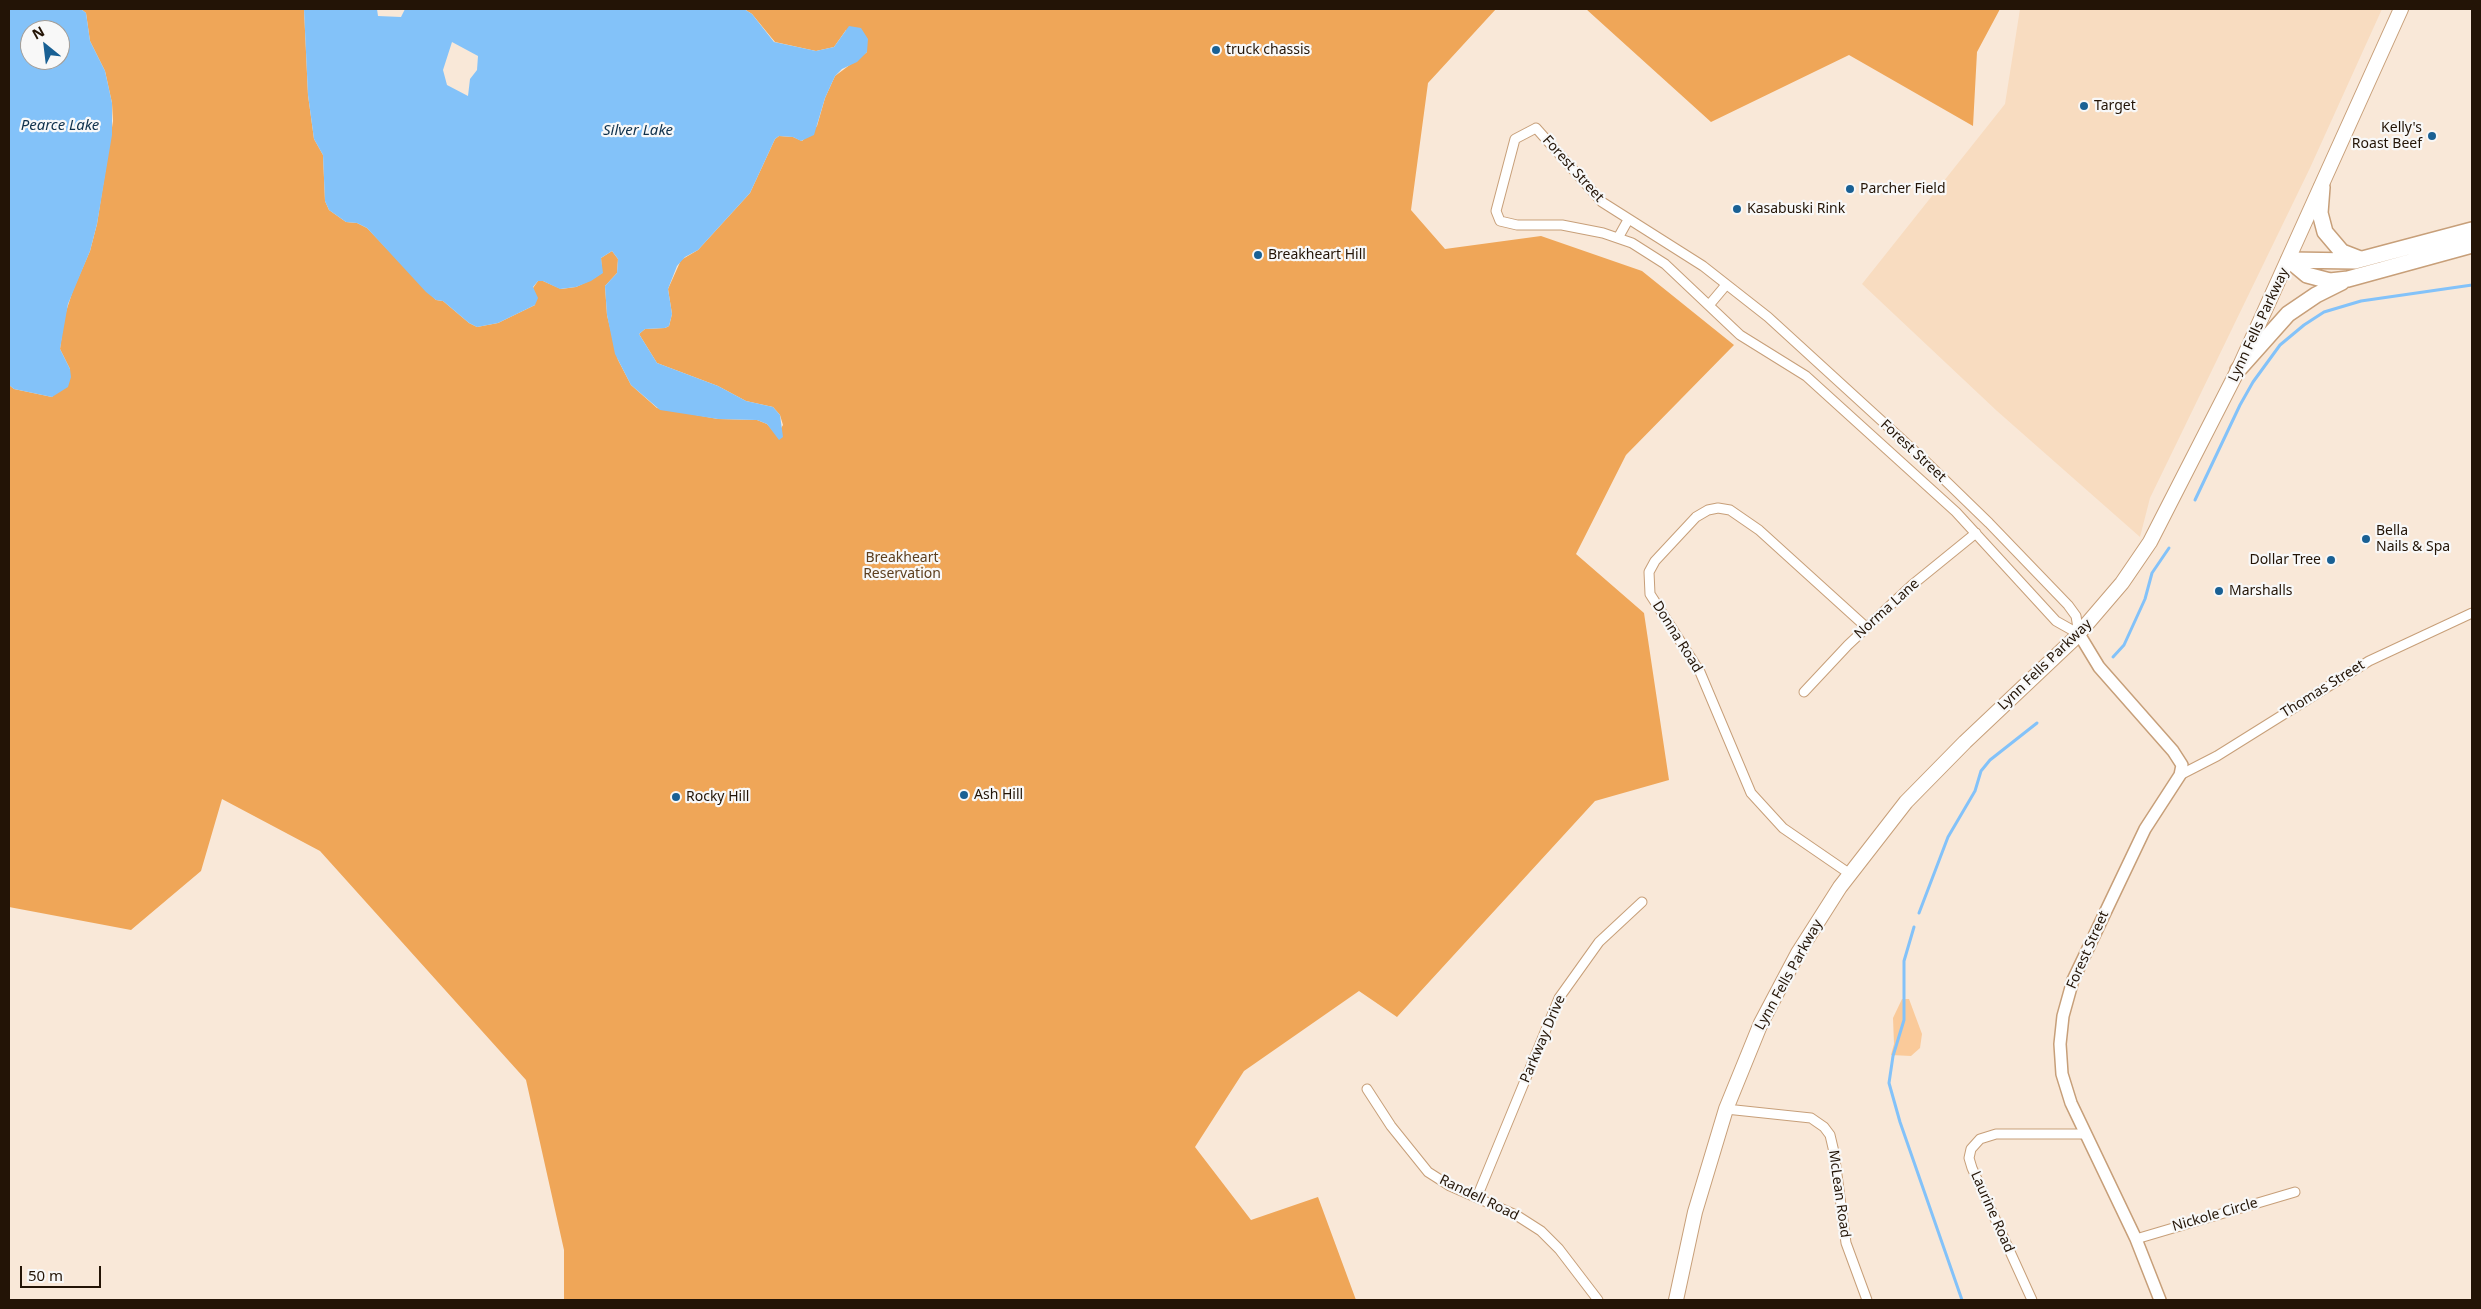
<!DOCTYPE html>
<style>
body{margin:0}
#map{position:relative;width:2481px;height:1309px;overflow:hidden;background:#f9e8d8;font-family:"Noto Sans",sans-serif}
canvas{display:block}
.frame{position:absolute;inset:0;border:10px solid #231406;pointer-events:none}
.north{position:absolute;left:20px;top:20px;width:50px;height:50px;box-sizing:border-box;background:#f8f8f8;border:1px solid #a39d97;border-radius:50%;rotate:331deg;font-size:14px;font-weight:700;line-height:20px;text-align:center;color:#231406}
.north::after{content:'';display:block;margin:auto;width:18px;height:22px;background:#196094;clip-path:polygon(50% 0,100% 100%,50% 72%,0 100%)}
.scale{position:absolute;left:20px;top:1266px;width:81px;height:22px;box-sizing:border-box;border:2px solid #231406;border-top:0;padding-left:6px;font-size:15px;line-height:18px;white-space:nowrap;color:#231406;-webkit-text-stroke:4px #f8f8f8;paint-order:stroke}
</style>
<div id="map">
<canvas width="2481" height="1309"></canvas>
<div class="frame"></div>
<div class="north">N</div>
<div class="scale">50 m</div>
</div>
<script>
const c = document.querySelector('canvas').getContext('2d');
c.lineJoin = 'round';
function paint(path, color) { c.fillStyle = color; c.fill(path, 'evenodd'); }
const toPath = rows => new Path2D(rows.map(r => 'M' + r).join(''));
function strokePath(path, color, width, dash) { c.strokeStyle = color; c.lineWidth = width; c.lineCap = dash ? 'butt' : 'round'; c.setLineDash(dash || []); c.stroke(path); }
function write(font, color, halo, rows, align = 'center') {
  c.font = font + ' "Noto Sans",sans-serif'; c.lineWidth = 4.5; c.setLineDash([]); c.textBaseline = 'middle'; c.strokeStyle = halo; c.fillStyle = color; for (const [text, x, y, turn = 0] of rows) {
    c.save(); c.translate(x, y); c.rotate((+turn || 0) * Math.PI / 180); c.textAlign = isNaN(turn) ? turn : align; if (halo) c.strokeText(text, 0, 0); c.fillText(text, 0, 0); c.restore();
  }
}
paint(toPath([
 [2020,9,2382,9,2310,168,2150,498,2140,537,1997,411,1862,284,2005,104]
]), '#f8dcc0');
paint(toPath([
 [1902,999,1909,999,1922,1034,1920,1048,1911,1056,1891,1055,1894,1044,1893,1018]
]), '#faca9a');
paint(toPath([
 [81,9,304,9,308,95,314,139,323,155,325,201,329,210,346,222,357,223,367,228,436,300,443,301,469,323,477,327,498,323,535,305,533,288,538,281,543,281,561,289,576,287,591,280,602,273,601,258,612,251,618,259,617,273,605,286,607,315,618,360,631,385,657,408,718,419,757,420,767,424,777,435,783,425,780,415,773,407,746,401,718,386,657,363,639,334,645,329,665,328,669,326,672,314,668,289,681,260,698,250,750,193,775,139,779,136,793,137,802,141,817,126,825,98,835,76,867,52,846,30,834,47,816,51,775,42,752,14,744,9,1496,9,1428,83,1411,210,1445,249,1541,236,1642,271,1734,345,1626,455,1576,554,1644,613,1669,780,1595,801,1397,1017,1359,991,1244,1071,1195,1147,1251,1220,1318,1197,1356,1300,564,1300,564,1250,526,1080,320,851,222,799,201,871,131,930,9,907,9,385,14,389,52,397,70,369,60,349,64,318,73,290,90,251,97,224,113,121,112,103,105,71,90,41,86,13],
 [1586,9,2000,9,1977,52,1973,126,1849,55,1711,122]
]), '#efa658');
paint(toPath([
 [9,9,81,9,86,13,90,41,105,71,112,103,112,135,97,224,90,251,68,304,60,349,70,369,71,377,68,387,52,397,14,389,9,385],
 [30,30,60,30,60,60,30,60],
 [304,9,377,9,378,16,401,17,405,9,744,9,752,14,774,42,816,51,834,47,849,26,861,28,868,39,867,52,857,62,842,69,835,76,825,98,814,135,801,141,793,137,779,136,775,139,750,193,698,250,685,257,677,266,668,289,672,314,669,326,665,328,645,329,639,334,657,363,718,386,746,401,773,407,780,415,783,437,779,440,767,424,757,420,718,419,660,410,631,385,615,354,607,315,605,286,617,273,618,259,612,251,601,258,603,273,591,281,576,287,560,289,543,281,538,281,533,287,538,298,535,305,498,323,477,327,469,323,443,301,436,300,426,292,367,228,357,223,346,222,329,210,325,201,323,155,314,139,308,95],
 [452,42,478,56,477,70,470,79,468,96,447,85,443,70]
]), '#83c2f9');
strokePath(toPath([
 [2195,500,2240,405,2253,382,2280,345,2304,325,2324,312,2361,301,2472,285],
 [2113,657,2124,645,2145,599,2152,573,2169,548],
 [1919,913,1948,837,1975,791,1981,771,1990,760,2037,723],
 [1914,927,1904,961,1904,1020,1893,1056,1889,1083,1900,1122,1962,1300]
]), '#83c2f9', 3);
const minor = toPath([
 [1536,128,1602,202,1703,266,1768,317,1919,455,1989,523,2068,605,2076,616,2079,634,2056,621,1956,512,1806,376,1740,335,1665,264,1632,243,1603,233,1562,225,1517,225,1500,221,1496,211,1515,139,1536,128],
 [1618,238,1628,220],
 [1710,304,1726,285],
 [1804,692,1848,645,1912,585,1976,533],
 [2180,775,2217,756,2369,661,2472,613],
 [1850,874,1783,828,1751,793,1700,672,1650,594,1649,572,1655,561,1696,517,1708,510,1718,508,1730,510,1759,530,1866,627],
 [1367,1089,1391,1126,1428,1172,1450,1186,1516,1215,1541,1231,1559,1249,1598,1300],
 [1726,1109,1811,1118,1824,1127,1830,1135,1834,1152,1846,1243,1867,1300],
 [1477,1197,1559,998,1599,942,1642,902],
 [2136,1239,2295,1192],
 [2032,1300,1972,1168,1969,1158,1971,1149,1980,1139,1996,1134,2085,1134]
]);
const tertiary = toPath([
 [2079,634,2099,667,2173,751,2182,765,2180,775,2145,829,2073,980,2063,1016,2060,1044,2062,1074,2071,1103,2136,1239,2160,1300]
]);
const primary = toPath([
 [1676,1300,1695,1212,1726,1109,1761,1023,1798,953,1840,887,1906,802,1965,742,2074,639,2122,583,2150,542,2238,370,2401,9]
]);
const trunk = toPath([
 [2322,187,2320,213,2325,232,2342,252,2360,259],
 [2289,260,2307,275,2330,281,2348,279,2472,245],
 [2289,260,2355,261,2472,230],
 [2238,370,2288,314,2316,295,2342,282]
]);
strokePath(minor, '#c79f79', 11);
strokePath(tertiary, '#c79f79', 14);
strokePath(primary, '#c79f79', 16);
strokePath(trunk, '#c79f79', 18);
strokePath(minor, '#fff', 9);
strokePath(tertiary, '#fff', 11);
strokePath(primary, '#fff', 14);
strokePath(trunk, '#fff', 15);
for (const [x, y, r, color] of [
 [1216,50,5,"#196094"],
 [2084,106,5,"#196094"],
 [2432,136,5,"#196094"],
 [1850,189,5,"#196094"],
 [1737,209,5,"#196094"],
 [1258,255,5,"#196094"],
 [2366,539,5,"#196094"],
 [2331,560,5,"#196094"],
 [2219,591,5,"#196094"],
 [964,795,5,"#196094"],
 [676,797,5,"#196094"]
]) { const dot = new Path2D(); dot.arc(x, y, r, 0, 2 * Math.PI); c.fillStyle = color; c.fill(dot); strokePath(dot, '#f8f8f8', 2); }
write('14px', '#231406', '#f8f8f8', [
 ["truck chassis",1226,50],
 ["Target",2094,106],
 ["Kelly's",2422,128,"right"],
 ["Roast Beef",2422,144,"right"],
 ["Parcher Field",1860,189],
 ["Kasabuski Rink",1747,209],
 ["Breakheart Hill",1268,255],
 ["Bella",2376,531],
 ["Nails & Spa",2376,547],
 ["Dollar Tree",2321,560,"right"],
 ["Marshalls",2229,591],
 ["Ash Hill",974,795],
 ["Rocky Hill",686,797]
], 'left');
write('14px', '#231406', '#f8f8f8', [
 ["Forest Street",1573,169,48],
 ["Lynn Fells Parkway",2259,325,-65],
 ["Forest Street",1913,451,43],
 ["Norma Lane",1887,609,-42],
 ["Donna Road",1677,637,58],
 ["Lynn Fells Parkway",2045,665,-44],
 ["Thomas Street",2323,689,-32],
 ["Forest Street",2088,950,-66],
 ["Lynn Fells Parkway",1789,975,-61],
 ["Parkway Drive",1543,1039,-67],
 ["McLean Road",1839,1194,82],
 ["Randell Road",1479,1198,26],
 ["Laurine Road",1992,1212,66],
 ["Nickole Circle",2215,1215,-16]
]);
write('14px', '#5c3e1e', '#f8f8f8', [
 ["Breakheart",902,558],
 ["Reservation",902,574]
]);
write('italic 15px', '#0f314c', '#f8f8f8', [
 ["Pearce Lake",60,126],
 ["Silver Lake",638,131]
]);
</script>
